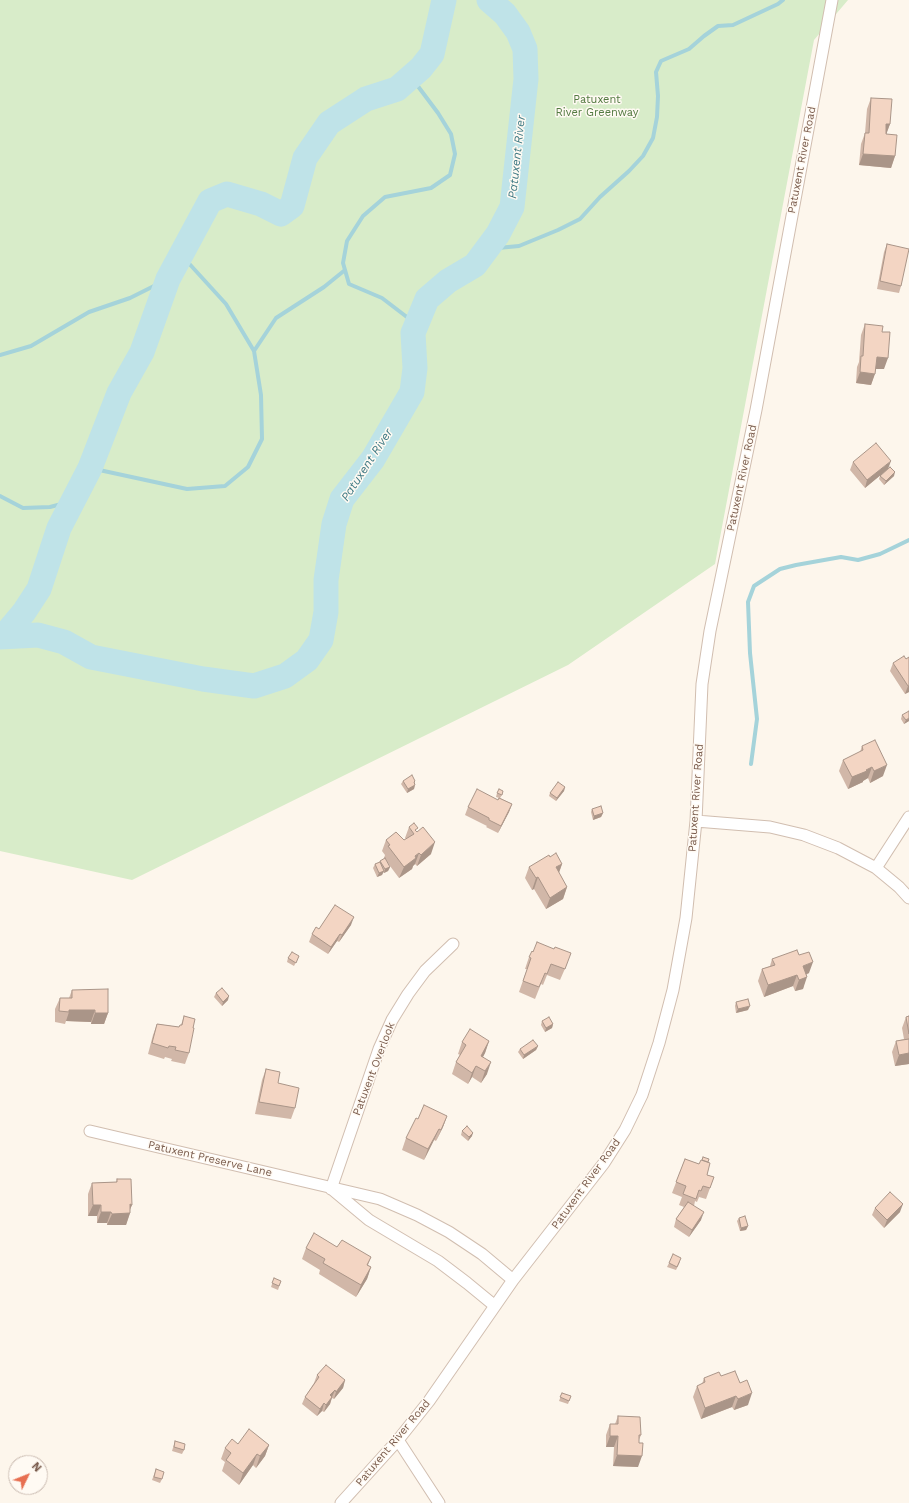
<!DOCTYPE html>
<style>
body{margin:0}
#map{position:relative;width:909px;height:1503px;overflow:hidden;background:#fdf6ec;font-family:"Work Sans",sans-serif}
canvas{display:block}
.north{position:absolute;left:8px;top:1455px;width:40px;height:40px;box-sizing:border-box;background:#fffaf3;border:1px solid #cabbb1;border-radius:50%;rotate:47deg;font-size:11px;font-weight:700;line-height:16px;text-align:center;color:#7a5c4d}
.north::after{content:'';display:block;margin:auto;width:14px;height:18px;background:#e76f51;clip-path:polygon(50% 0,100% 100%,50% 72%,0 100%)}
</style>
<div id="map">
<canvas width="909" height="1503"></canvas>
<div class="north">N</div>
</div>
<script>
const c = document.querySelector('canvas').getContext('2d');
c.lineJoin = 'round';
function paint(path, color) { c.fillStyle = color; c.fill(path, 'evenodd'); }
const toPath = rows => new Path2D(rows.map(r => 'M' + r).join(''));
function strokePath(path, color, width, dash) { c.strokeStyle = color; c.lineWidth = width; c.lineCap = dash ? 'butt' : 'round'; c.setLineDash(dash || []); c.stroke(path); }
function write(font, color, halo, rows, align = 'center') {
  c.font = font + ' "Work Sans",sans-serif'; c.lineWidth = 3; c.setLineDash([]); c.textBaseline = 'middle'; c.strokeStyle = halo; c.fillStyle = color; for (const [text, x, y, turn = 0] of rows) {
    c.save(); c.translate(x, y); c.rotate((+turn || 0) * Math.PI / 180); c.textAlign = isNaN(turn) ? turn : align; if (halo) c.strokeText(text, 0, 0); c.fillText(text, 0, 0); c.restore();
  }
}
paint(toPath([
 [0,0,848,0,814,40,715,564,568,665,132,880,0,851]
]), '#d8ecc9');
strokePath(toPath([
 [411,77,438,113,451,134,455,154,450,175,431,188,385,197,363,216,347,241,343,263,349,284,382,298,416,324],
 [487,249,519,246,558,230,580,219,600,197,629,171,643,156,653,138,657,117,658,96,656,72,661,61,689,49,704,36,718,26,733,25,778,4,783,0],
 [254,351,276,318,324,287,345,270],
 [0,355,31,346,89,312,130,298,168,279],
 [90,468,187,489,225,486,248,467,262,439,261,395,254,351,226,304,184,258],
 [0,496,23,508,50,507,73,501],
 [751,764,757,719,750,653,748,602,754,586,780,569,796,565,841,557,858,560,880,554,909,540]
]), '#a5d3da', 4);
strokePath(toPath([
 [0,637,38,635,64,642,91,657,203,679,254,686,285,676,307,660,321,640,326,612,326,580,334,524,342,499,373,459,412,392,415,368,413,333,427,299,448,281,475,265,498,234,512,207,526,79,525,49,518,32,505,14,489,0],
 [3,637,24,612,39,589,59,528,90,468,119,393,142,352,168,279,210,201,227,194,261,204,281,214,292,206,305,158,329,123,366,99,397,89,421,68,432,54,444,0]
]), '#bfe3e8', 25);
const street = toPath([
 [696,821,770,827,804,835,838,848,876,868,899,887,909,898],
 [876,868,909,817],
 [90,1131,380,1199,417,1215,449,1232,482,1254,513,1280],
 [331,1189,379,1049,392,1020,408,994,425,971,453,944],
 [333,1190,369,1220,438,1261,467,1283,495,1306],
 [398,1440,439,1503],
 [341,1503,398,1440,429,1401,513,1280,604,1163,625,1130,642,1095,659,1043,673,990,686,918,696,821,702,684,710,631,756,410,832,0]
]);
strokePath(street, '#d1beb0', 13);
strokePath(street, '#fff', 11);
paint(toPath([
 [871,98,890,124,886,134,895,156,891,168,859,165,861,144,865,133,867,109],
 [887,244,901,286,899,293,877,289,884,252],
 [865,324,882,332,884,369,876,369,871,385,856,383,857,367,859,362,861,335],
 [853,462,889,468,894,476,884,485,879,479,880,476,883,473,865,488,850,470],
 [909,657,909,692,905,694,890,671,893,663,906,659],
 [902,715,909,721,904,724,901,719],
 [862,746,883,776,870,783,868,778,863,781,863,782,848,789,839,771,843,760,860,752],
 [403,781,415,781,414,789,407,793,401,784],
 [565,787,564,791,556,801,549,796,550,793],
 [497,793,502,795,500,798,512,804,509,812,498,833,486,827,487,826,465,815,468,807,498,800,499,798,496,797],
 [592,809,603,813,601,817,593,820,591,812],
 [409,827,417,832,431,854,417,866,415,864,413,866,412,869,399,878,384,858,385,855,382,851,386,840,404,840,406,839,405,838],
 [550,857,562,864,559,873,567,887,563,899,546,909,534,889,532,890,525,878,529,867],
 [380,861,390,867,388,871,384,873,383,872,382,875,377,877,373,868,375,864,380,862],
 [351,925,339,942,337,941,328,954,309,942,312,934,319,929],
 [299,956,294,966,287,962,288,958],
 [529,957,567,964,560,980,547,975,543,985,541,984,535,999,519,992,527,969,525,969],
 [772,959,809,973,806,975,803,989,795,991,793,986,764,997,758,981,762,969,770,966],
 [72,990,108,1013,104,1024,91,1024,91,1022,66,1021,65,1024,55,1022,55,1009,60,998,69,998],
 [216,993,228,1000,222,1006,214,997],
 [736,1002,748,1010,736,1013,735,1006],
 [184,1016,189,1053,185,1064,171,1061,172,1059,165,1057,164,1059,148,1054,153,1035,157,1024,179,1027,181,1025],
 [909,1016,909,1064,895,1066,892,1052,896,1041,904,1039,902,1028,906,1017],
 [542,1021,553,1024,552,1028,545,1032,541,1025],
 [489,1041,485,1053,483,1057,487,1074,481,1083,472,1077,468,1084,452,1074,456,1062,460,1055,458,1054,462,1042],
 [538,1046,536,1050,523,1059,518,1052,520,1049],
 [266,1069,278,1083,295,1108,291,1119,255,1114,262,1080],
 [447,1116,443,1127,436,1141,434,1140,424,1160,402,1150,406,1138,418,1119],
 [462,1131,472,1136,468,1141,461,1135],
 [685,1159,699,1164,708,1162,707,1175,714,1177,706,1199,699,1197,697,1202,695,1201,694,1206,701,1220,689,1237,674,1227,676,1219,684,1207,679,1205,682,1197,672,1193],
 [117,1179,132,1205,130,1210,130,1213,126,1225,107,1225,107,1223,97,1223,97,1216,88,1216,88,1194,92,1183,116,1182],
 [875,1208,900,1212,884,1228,872,1215],
 [739,1218,748,1226,746,1230,740,1231,737,1221],
 [337,1247,371,1257,368,1265,371,1267,367,1279,356,1297,319,1274,320,1270,302,1259,306,1248],
 [680,1262,676,1270,667,1267,669,1263],
 [274,1278,281,1281,278,1290,271,1287],
 [317,1375,345,1380,343,1388,334,1399,332,1398,330,1404,324,1412,322,1411,317,1416,302,1404,305,1397,314,1383],
 [721,1376,748,1405,734,1410,732,1407,701,1419,693,1397,697,1386,702,1384,704,1378],
 [562,1393,571,1396,568,1404,559,1401],
 [618,1416,641,1435,639,1440,638,1467,613,1466,614,1447,606,1447,606,1435,610,1424,615,1424],
 [175,1441,184,1450,182,1454,172,1451],
 [269,1445,265,1456,256,1468,253,1465,239,1485,222,1471,225,1462,221,1459,225,1448],
 [156,1469,162,1479,160,1483,152,1480]
]), '#d1b7a8');
paint(toPath([
 [886,124,890,124,886,135,882,135],
 [863,154,895,156,891,168,859,165],
 [877,357,888,358,884,369,873,369],
 [860,372,875,374,871,385,856,383],
 [891,461,888,469,865,488,867,480],
 [895,472,894,476,884,485,886,481],
 [908,686,909,686,909,692,905,694],
 [909,718,909,721,904,724,906,720],
 [887,765,883,776,870,783,874,771],
 [872,767,868,778,863,781,863,782,848,789,852,777],
 [415,785,414,789,407,793,408,789],
 [565,787,564,791,556,801,557,798],
 [512,804,509,812,498,833,501,826],
 [603,813,601,817,593,820,594,816],
 [435,842,431,854,417,866,421,855],
 [419,853,415,864,413,866,412,869,399,878,404,867],
 [562,864,558,875,556,867],
 [390,867,388,871,384,873,385,869],
 [384,871,382,875,377,877,379,873],
 [538,877,534,889,532,890,536,878],
 [567,887,563,899,546,909,550,898],
 [354,917,351,925,339,942,342,935],
 [340,934,337,941,328,954,331,947],
 [813,962,809,973,798,977,803,966],
 [797,975,793,986,764,997,768,985],
 [807,977,803,989,795,991,799,980],
 [229,996,228,1000,222,1006,223,1002],
 [750,1006,748,1010,736,1013,738,1009],
 [69,1010,95,1010,91,1022,66,1021,69,1012],
 [95,1013,108,1013,104,1024,91,1024],
 [553,1024,552,1028,545,1032,546,1028],
 [489,1041,485,1053,477,1068,481,1056],
 [538,1046,536,1050,523,1059,524,1055],
 [909,1053,909,1064,895,1066,899,1055],
 [491,1062,487,1074,481,1083,485,1071],
 [476,1066,472,1077,468,1084,472,1073],
 [447,1116,443,1127,436,1141,441,1130],
 [439,1129,434,1140,424,1160,428,1149],
 [473,1133,472,1136,468,1141,469,1137],
 [130,1204,132,1205,128,1213,130,1213,126,1225,107,1225,112,1214],
 [903,1204,900,1212,884,1228,887,1220],
 [93,1205,101,1205,97,1216,88,1216],
 [101,1212,111,1212,107,1223,97,1223],
 [704,1212,701,1220,689,1237,692,1230],
 [748,1226,746,1230,740,1231,741,1228],
 [371,1267,367,1279,356,1297,361,1285],
 [345,1380,343,1388,334,1399,336,1392],
 [335,1390,332,1397,330,1395],
 [752,1393,748,1405,734,1410,738,1399],
 [736,1396,732,1407,701,1419,705,1408],
 [332,1397,330,1404,324,1412,326,1405],
 [324,1403,322,1411,317,1416,320,1409],
 [610,1436,618,1436,614,1447,606,1447],
 [269,1445,265,1456,256,1468,260,1456],
 [257,1454,253,1465,239,1485,243,1473],
 [617,1455,642,1456,638,1467,613,1466]
]), '#aa9588');
const building = toPath([
 [871,98,892,99,890,124,886,124,886,134,897,135,895,156,863,154,865,133,869,133,871,98],
 [887,244,909,249,901,286,880,281,887,244],
 [865,324,883,326,882,332,890,332,888,358,877,357,875,374,860,372,861,356,863,356,865,324],
 [876,443,891,461,867,480,853,462,876,443],
 [890,467,895,472,886,481,880,476,890,467],
 [904,656,906,659,909,657,909,686,908,686,893,663,904,656],
 [909,711,909,718,906,720,902,715,909,711],
 [875,740,887,765,874,771,872,767,866,770,867,771,852,777,843,760,863,750,862,746,875,740],
 [412,775,415,781,414,782,415,785,408,789,403,781,412,775],
 [558,782,565,787,557,798,550,793,558,782],
 [477,789,498,800,499,798,512,804,501,826,489,820,489,818,468,807,477,789],
 [499,789,503,791,502,795,497,793,499,789],
 [601,806,603,813,594,816,592,809,601,806],
 [414,823,418,828,415,830,417,832,423,827,435,842,421,855,419,853,415,856,416,858,404,867,388,846,390,845,386,840,396,832,404,840,414,834,409,827,414,823],
 [556,853,562,864,556,867,567,887,550,898,538,877,536,878,529,867,549,855,550,857,556,853],
 [385,858,390,867,385,869,380,861,385,858],
 [380,862,384,871,379,873,375,864,380,862],
 [335,905,354,917,342,935,340,934,331,947,312,934,316,927,319,929,335,905],
 [537,942,554,949,555,947,571,953,565,969,551,964,547,974,545,973,539,987,523,981,531,958,529,957,532,951,533,952,537,942],
 [797,950,799,955,809,952,813,962,803,966,807,977,799,980,797,975,768,985,762,969,775,965,772,959,797,950],
 [292,952,299,956,296,963,288,958,292,952],
 [222,988,229,996,223,1002,216,993,222,988],
 [108,989,108,1013,95,1013,95,1010,69,1010,69,1012,59,1011,60,998,72,998,72,990,108,989],
 [748,999,750,1006,738,1009,736,1002,748,999],
 [184,1016,195,1019,193,1028,194,1028,189,1053,175,1050,176,1047,169,1046,168,1048,152,1043,157,1024,179,1027,180,1025,182,1025,184,1016],
 [909,1016,909,1034,906,1017,909,1016],
 [549,1017,553,1024,546,1028,542,1021,549,1017],
 [470,1029,489,1041,481,1056,491,1062,485,1071,476,1066,472,1073,456,1062,466,1045,462,1042,470,1029],
 [909,1039,909,1053,899,1055,896,1041,909,1039],
 [533,1040,538,1046,524,1055,520,1049,533,1040],
 [266,1069,280,1072,278,1083,299,1088,295,1108,259,1102,266,1069],
 [424,1105,447,1116,441,1130,439,1129,428,1149,406,1138,416,1118,418,1119,424,1105],
 [467,1126,473,1133,469,1137,462,1131,467,1126],
 [703,1157,709,1159,708,1162,702,1160,703,1157],
 [685,1159,699,1164,701,1160,710,1163,707,1175,714,1177,710,1188,703,1186,701,1191,699,1190,696,1199,683,1194,686,1186,676,1182,685,1159],
 [117,1179,131,1179,132,1205,130,1204,130,1213,112,1214,111,1212,101,1212,101,1205,93,1205,92,1183,117,1182,117,1179],
 [890,1192,903,1204,887,1220,875,1208,890,1192],
 [688,1202,704,1212,692,1230,676,1219,688,1202],
 [745,1216,748,1226,741,1228,739,1218,745,1216],
 [314,1233,337,1247,342,1240,371,1257,367,1265,371,1267,361,1285,323,1263,325,1259,306,1248,314,1233],
 [673,1254,681,1258,677,1267,669,1263,673,1254],
 [274,1278,281,1281,279,1286,272,1283,274,1278],
 [326,1365,345,1380,336,1392,335,1390,330,1395,332,1397,326,1405,324,1403,320,1409,305,1397,319,1377,317,1375,326,1365],
 [735,1371,740,1383,747,1380,752,1393,738,1399,736,1396,705,1408,697,1386,705,1382,704,1378,719,1372,721,1376,735,1371],
 [562,1393,571,1396,569,1401,560,1397,562,1393],
 [618,1416,640,1417,641,1435,639,1435,639,1443,643,1443,642,1456,617,1455,618,1436,610,1436,610,1424,618,1424,618,1416],
 [249,1429,269,1445,260,1456,257,1454,243,1473,226,1460,231,1453,225,1448,232,1439,238,1444,249,1429],
 [175,1441,185,1444,184,1450,174,1447,175,1441],
 [156,1469,164,1472,162,1479,154,1477,156,1469]
]);
paint(building, '#f3d5c3');
strokePath(building, '#aa9588', 1);
write('11px', '#537a41', '#fffaf3', [
 ["Patuxent",597,100],
 ["River Greenway",597,113]
]);
write('11px', '#7a5c4d', '#fffaf3', [
 ["Patuxent River Road",802,160,-79],
 ["Patuxent River Road",742,478,-78],
 ["Patuxent River Road",696,798,-86],
 ["Patuxent Overlook",374,1069,-69],
 ["Patuxent Preserve Lane",210,1159,13],
 ["Patuxent River Road",586,1184,-54],
 ["Patuxent River Road",393,1443,-50]
]);
write('italic 12px', '#437c86', '#fffaf3', [
 ["Patuxent River",517,157,-84],
 ["Patuxent River",367,465,-57]
]);
</script>
